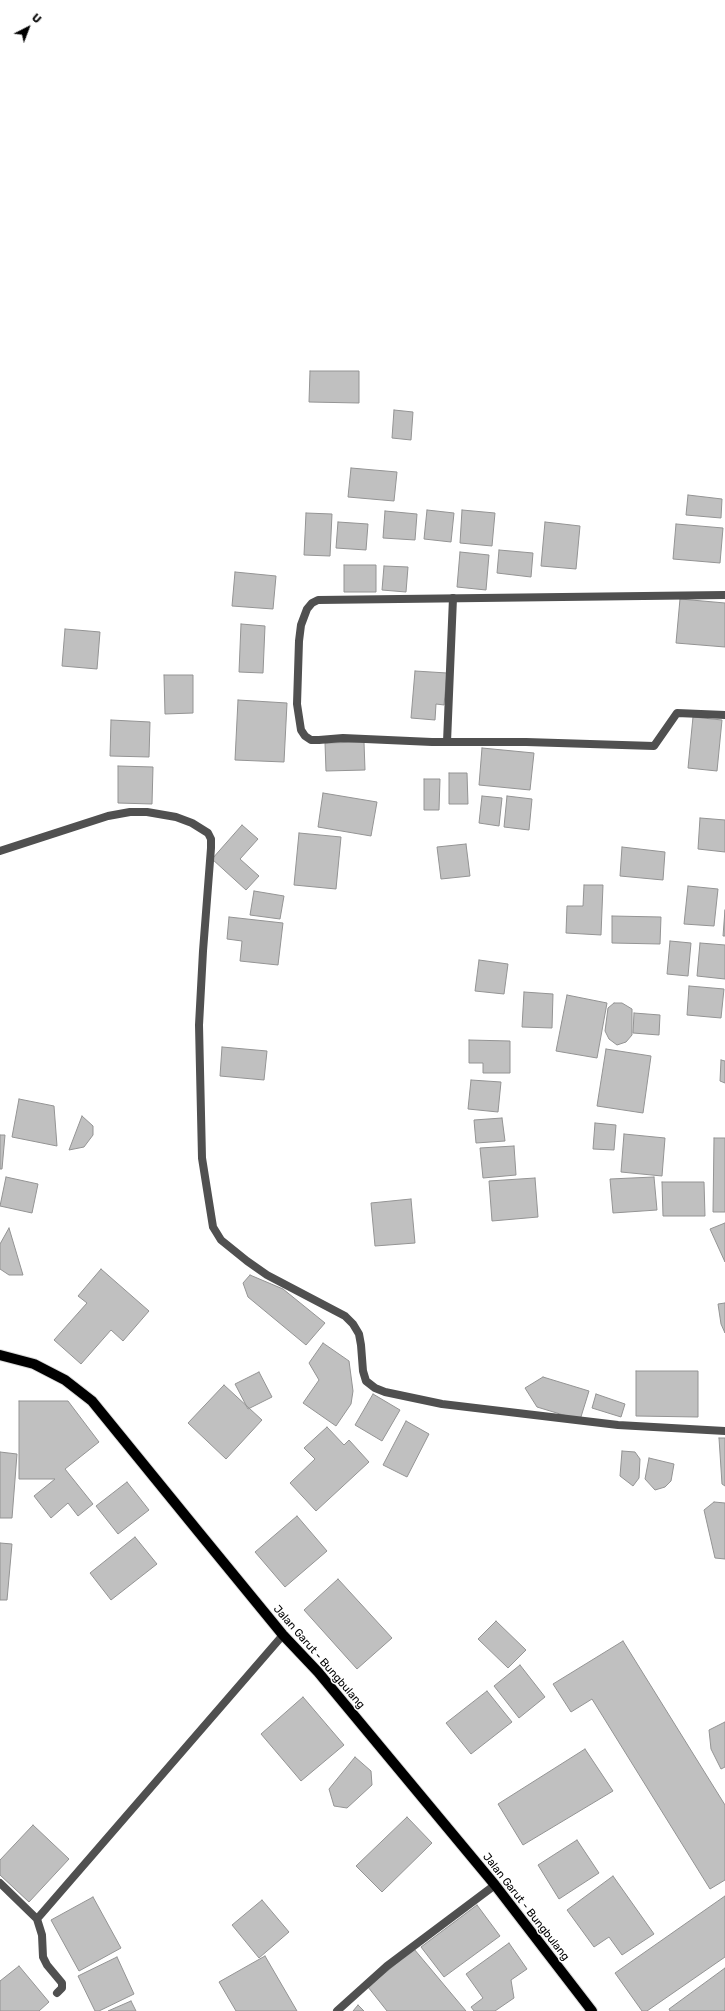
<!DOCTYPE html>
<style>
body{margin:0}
#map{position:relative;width:725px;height:2011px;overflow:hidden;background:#fff;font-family:Rubik,sans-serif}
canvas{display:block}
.north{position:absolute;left:8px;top:8px;width:40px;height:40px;-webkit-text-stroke:3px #fff;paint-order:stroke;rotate:42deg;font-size:11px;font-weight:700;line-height:16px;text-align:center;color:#000}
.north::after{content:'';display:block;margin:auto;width:14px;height:18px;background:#000;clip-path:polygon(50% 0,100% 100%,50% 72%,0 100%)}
</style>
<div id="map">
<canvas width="725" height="2011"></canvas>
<div class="north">U</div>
</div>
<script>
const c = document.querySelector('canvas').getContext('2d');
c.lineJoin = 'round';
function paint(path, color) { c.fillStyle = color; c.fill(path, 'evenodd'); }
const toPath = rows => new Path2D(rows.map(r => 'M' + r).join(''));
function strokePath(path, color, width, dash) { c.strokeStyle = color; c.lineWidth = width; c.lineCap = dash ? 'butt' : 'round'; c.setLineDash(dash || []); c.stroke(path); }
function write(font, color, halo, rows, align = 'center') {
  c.font = font + ' Rubik,sans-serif'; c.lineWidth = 3; c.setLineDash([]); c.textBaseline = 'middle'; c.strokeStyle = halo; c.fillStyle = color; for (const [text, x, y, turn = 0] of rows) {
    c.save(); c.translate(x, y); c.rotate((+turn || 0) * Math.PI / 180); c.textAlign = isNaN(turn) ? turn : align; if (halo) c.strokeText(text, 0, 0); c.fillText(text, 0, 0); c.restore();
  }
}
const building = toPath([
 [310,371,359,371,359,403,309,402,310,371],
 [394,410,413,412,411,440,392,438,394,410],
 [351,468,397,472,394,501,348,497,351,468],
 [688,495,722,499,721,518,686,515,688,495],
 [427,510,454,513,451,542,424,539,427,510],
 [462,510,495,513,492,546,460,543,462,510],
 [385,511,417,514,415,540,383,538,385,511],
 [306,513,332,514,330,556,304,555,306,513],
 [338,522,368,524,366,550,336,548,338,522],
 [545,522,580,526,576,569,541,566,545,522],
 [676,524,723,528,720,563,673,559,676,524],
 [499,550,533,553,531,577,497,573,499,550],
 [460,552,489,555,486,590,457,587,460,552],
 [344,565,376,565,376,592,344,592,344,565],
 [384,566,408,567,406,592,382,590,384,566],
 [235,572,276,576,273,609,232,606,235,572],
 [680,599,725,603,725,647,676,643,680,599],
 [241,624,265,626,263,673,239,672,241,624],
 [65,629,100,632,97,669,62,666,65,629],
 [415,671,447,673,444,705,436,704,435,720,411,718,415,671],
 [164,675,193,675,193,713,165,714,164,675],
 [238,700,287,703,284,762,235,760,238,700],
 [693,717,722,720,717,771,688,768,693,717],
 [111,720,150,722,149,757,110,756,111,720],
 [364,742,365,770,326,771,325,743,364,742],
 [482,748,534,753,530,790,479,785,482,748],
 [118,766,153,767,152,804,118,803,118,766],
 [449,773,467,773,468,804,449,804,449,773],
 [424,779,440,779,439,810,424,810,424,779],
 [323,793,377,802,371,836,318,827,323,793],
 [482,796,502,798,499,826,479,823,482,796],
 [507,796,532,799,529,830,504,827,507,796],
 [700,818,725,820,725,852,698,849,700,818],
 [242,825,258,839,240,859,259,876,246,890,212,859,242,825],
 [299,833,341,837,336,889,294,885,299,833],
 [466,844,470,876,441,879,437,847,466,844],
 [622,847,665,852,663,880,620,876,622,847],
 [584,885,603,885,601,935,566,933,567,906,583,906,584,885],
 [688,886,718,889,714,926,684,924,688,886],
 [254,891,284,896,280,919,250,915,254,891],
 [725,910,725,936,723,936,725,910],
 [612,916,661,917,660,944,612,943,612,916],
 [229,917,283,923,278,965,240,961,242,941,227,939,229,917],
 [670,941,691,943,688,976,667,974,670,941],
 [700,943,725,945,725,979,697,976,700,943],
 [479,960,508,964,504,994,475,991,479,960],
 [689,986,724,989,721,1018,687,1015,689,986],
 [524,992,553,994,552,1028,522,1027,524,992],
 [567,995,607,1003,597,1058,556,1051,567,995],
 [614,1003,622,1003,632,1009,632,1035,626,1042,617,1045,609,1039,605,1031,608,1008,614,1003],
 [634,1013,660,1015,659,1035,633,1033,634,1013],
 [469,1040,510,1041,510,1073,483,1073,483,1063,469,1063,469,1040],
 [222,1047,267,1051,264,1080,220,1076,222,1047],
 [606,1049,651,1056,643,1113,597,1106,606,1049],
 [721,1060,725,1061,725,1083,720,1081,721,1060],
 [471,1080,501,1082,498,1112,468,1109,471,1080],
 [19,1099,54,1106,57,1146,12,1137,19,1099],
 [82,1116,93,1126,93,1135,84,1147,69,1150,82,1116],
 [502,1118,505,1141,476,1143,474,1120,502,1118],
 [595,1123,616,1125,614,1150,593,1149,595,1123],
 [624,1134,665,1138,662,1176,621,1172,624,1134],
 [0,1135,5,1135,2,1169,0,1169,0,1135],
 [714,1138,725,1138,725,1212,713,1212,714,1138],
 [514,1146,516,1175,483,1178,480,1148,514,1146],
 [6,1177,38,1184,32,1213,0,1206,6,1177],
 [654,1177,657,1210,613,1213,610,1179,654,1177],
 [535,1178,538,1217,492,1221,489,1181,535,1178],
 [662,1182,704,1182,705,1216,663,1216,662,1182],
 [411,1199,415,1243,375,1246,371,1203,411,1199],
 [725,1223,725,1262,710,1229,725,1223],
 [9,1228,23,1275,9,1275,0,1269,0,1244,9,1228],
 [101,1269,149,1311,123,1341,111,1330,81,1364,54,1340,87,1303,78,1296,101,1269],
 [250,1275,283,1289,325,1323,306,1345,248,1297,243,1283,250,1275],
 [725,1303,725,1333,721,1324,718,1304,725,1303],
 [323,1343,349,1361,353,1391,351,1404,336,1426,303,1403,319,1380,309,1363,323,1343],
 [636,1371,698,1371,698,1417,636,1416,636,1371],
 [259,1372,272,1397,248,1409,235,1384,259,1372],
 [543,1377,589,1391,580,1420,537,1407,525,1388,543,1377],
 [224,1385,262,1420,226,1459,188,1423,224,1385],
 [373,1394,400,1410,382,1441,355,1425,373,1394],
 [596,1394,625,1404,621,1417,592,1408,596,1394],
 [19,1401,68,1401,99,1442,65,1469,93,1504,78,1516,68,1503,51,1518,34,1496,55,1479,19,1479,19,1401],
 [406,1421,429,1434,407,1477,383,1465,406,1421],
 [327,1427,344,1445,349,1440,369,1462,316,1511,290,1483,315,1459,304,1448,327,1427],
 [719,1438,725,1438,725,1486,722,1484,719,1438],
 [622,1451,635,1452,640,1459,639,1478,633,1486,620,1476,622,1451],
 [0,1452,17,1454,12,1518,0,1518,0,1452],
 [649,1458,674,1464,671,1481,665,1487,655,1490,645,1479,649,1458],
 [127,1482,149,1510,118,1534,96,1506,127,1482],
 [714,1502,725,1503,725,1559,715,1558,704,1510,714,1502],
 [297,1516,327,1551,285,1587,255,1552,297,1516],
 [135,1537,157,1564,111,1600,90,1573,135,1537],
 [0,1543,12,1544,7,1600,0,1600,0,1543],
 [338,1579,392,1638,357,1669,304,1610,338,1579],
 [496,1621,526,1650,508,1668,478,1639,496,1621],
 [623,1641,725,1805,725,1880,710,1889,592,1699,571,1712,553,1684,623,1641],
 [520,1665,545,1697,519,1718,494,1686,520,1665],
 [487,1691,512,1722,471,1754,446,1723,487,1691],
 [303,1697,344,1745,301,1781,261,1734,303,1697],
 [725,1722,725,1767,721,1769,711,1749,709,1730,725,1722],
 [585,1749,613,1791,523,1845,498,1804,585,1749],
 [355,1757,371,1771,372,1785,347,1808,334,1806,329,1789,355,1757],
 [407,1817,432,1843,382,1892,356,1866,407,1817],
 [33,1825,69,1859,29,1902,0,1875,0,1860,33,1825],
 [577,1840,599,1873,559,1899,538,1865,577,1840],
 [613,1876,654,1934,622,1955,609,1937,594,1947,567,1910,613,1876],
 [725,1896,725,1957,647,2011,642,2011,615,1973,725,1896],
 [93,1897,121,1948,79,1971,51,1920,93,1897],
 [262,1900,289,1932,259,1958,232,1925,262,1900],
 [477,1905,500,1936,444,1977,421,1947,477,1905],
 [509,1943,527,1969,511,1980,514,1998,495,2011,474,2011,471,2007,483,1998,466,1974,509,1943],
 [414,1949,466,2011,387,2011,368,1987,414,1949],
 [265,1956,297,2011,236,2011,219,1982,265,1956],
 [117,1957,134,1994,99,2011,95,2011,78,1976,117,1957],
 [19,1966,49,2002,39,2011,0,2011,0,1981,19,1966],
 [725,1968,725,2011,670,2011,669,2009,725,1968],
 [131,2001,136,2011,108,2011,131,2001],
 [358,2005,364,2011,353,2011,358,2005]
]);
paint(building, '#c0c0c0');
strokePath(building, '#949494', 1);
const primary = toPath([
 [0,1355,34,1364,65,1380,92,1401,197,1530,283,1635,318,1672,495,1885,592,2011]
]);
strokePath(primary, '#dbdbdb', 12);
strokePath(toPath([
 [447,742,453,598]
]), '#505050', 8);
strokePath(toPath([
 [725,595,318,600,312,603,307,609,301,625,299,641,297,704,301,730,305,736,311,740,319,740,343,738,432,742,526,742,654,746,677,713,725,715],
 [0,851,108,816,130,812,147,812,176,817,192,823,208,833,211,839,211,848,203,951,199,1025,202,1158,213,1227,221,1240,247,1261,267,1275,345,1316,353,1324,359,1334,361,1345,363,1371,366,1381,375,1388,385,1392,442,1404,618,1425,725,1431],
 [0,1883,37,1919,283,1635],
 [37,1919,42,1935,43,1957,47,1965,62,1983,62,1988,57,1993],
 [337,2011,387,1966,495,1885]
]), '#505050', 8);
strokePath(primary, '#000', 10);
write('11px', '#000', '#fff', [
 ["Jalan Garut - Bungbulang",319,1657,49],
 ["Jalan Garut - Bungbulang",526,1907,52]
]);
</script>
